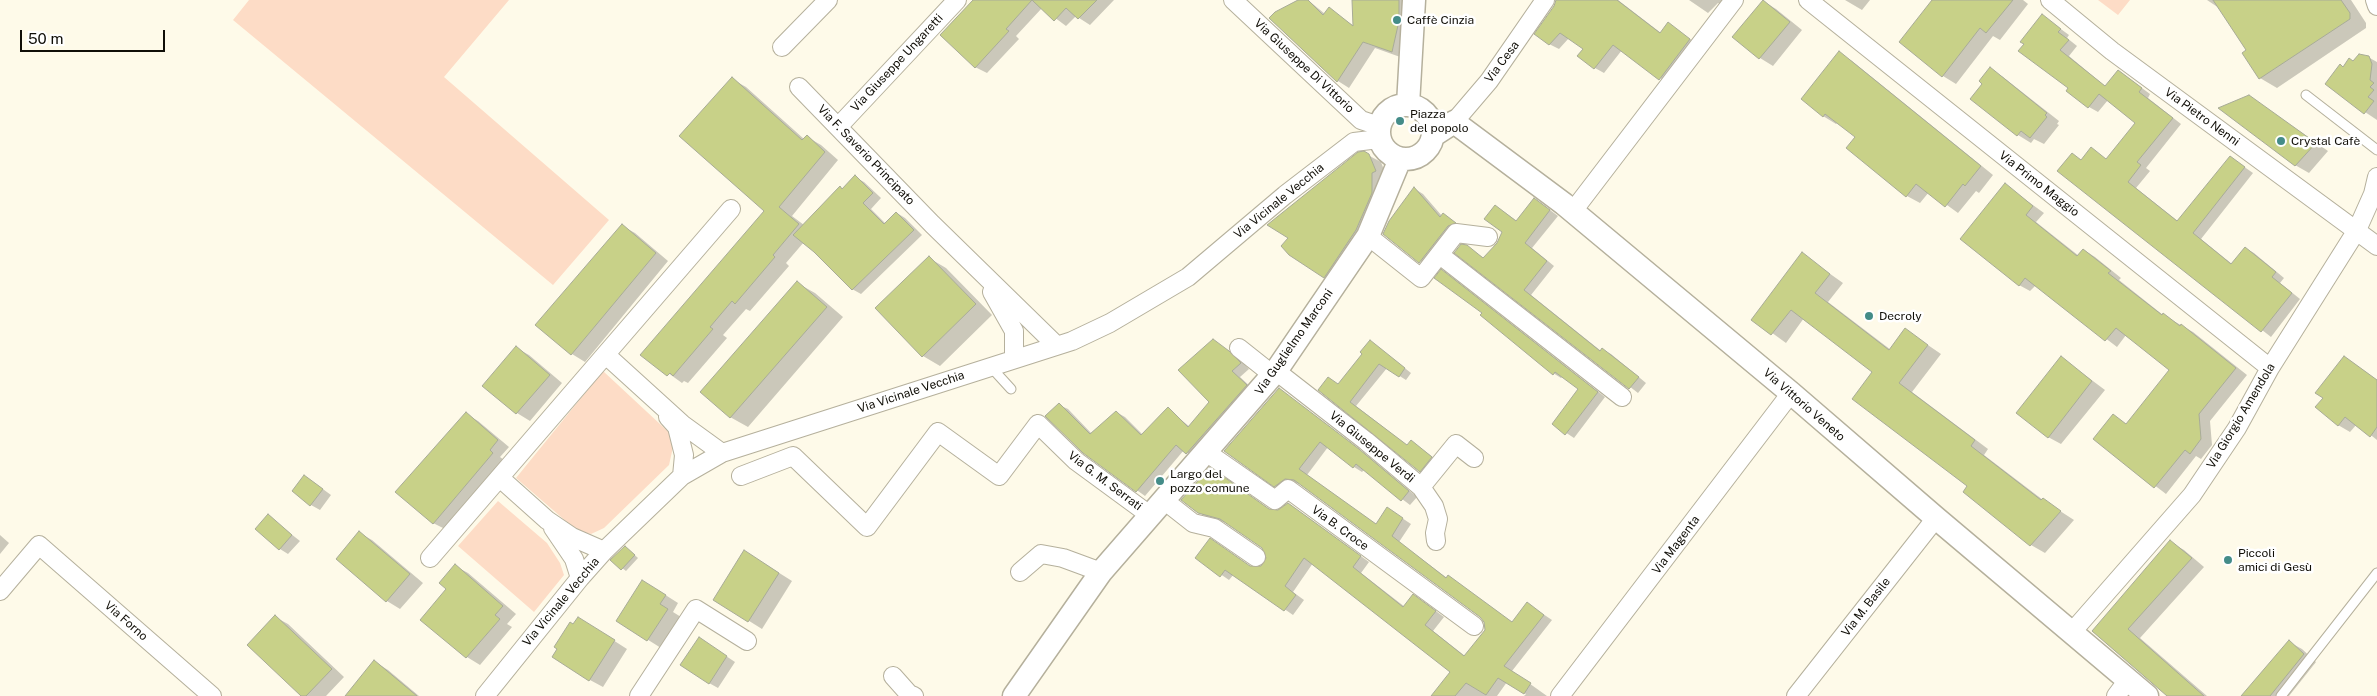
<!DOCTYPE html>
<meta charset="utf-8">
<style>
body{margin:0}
#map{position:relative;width:2377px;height:696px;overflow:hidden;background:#fefae9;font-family:"Public Sans",sans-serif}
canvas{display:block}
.scale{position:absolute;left:20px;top:30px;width:145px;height:22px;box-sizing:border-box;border:2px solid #100e07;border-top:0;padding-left:6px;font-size:15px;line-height:18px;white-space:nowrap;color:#100e07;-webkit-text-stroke:4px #fff;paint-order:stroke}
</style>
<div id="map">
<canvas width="2377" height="696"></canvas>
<div class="scale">50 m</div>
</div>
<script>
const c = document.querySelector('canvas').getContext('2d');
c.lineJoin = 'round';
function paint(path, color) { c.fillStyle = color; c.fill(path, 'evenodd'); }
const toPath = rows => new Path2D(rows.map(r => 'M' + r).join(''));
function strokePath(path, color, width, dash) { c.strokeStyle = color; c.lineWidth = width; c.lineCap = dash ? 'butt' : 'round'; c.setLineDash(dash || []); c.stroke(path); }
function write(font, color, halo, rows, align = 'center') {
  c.font = font + ' "Public Sans",sans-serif'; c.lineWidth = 5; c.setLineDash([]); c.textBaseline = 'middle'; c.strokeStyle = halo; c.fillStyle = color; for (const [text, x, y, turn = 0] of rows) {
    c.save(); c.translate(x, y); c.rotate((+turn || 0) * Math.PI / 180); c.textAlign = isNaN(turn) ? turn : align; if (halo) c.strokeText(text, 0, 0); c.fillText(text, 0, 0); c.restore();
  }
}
paint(toPath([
 [249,0,509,0,444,77,609,220,553,285,233,20],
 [2098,0,2130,0,2118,15],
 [603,371,675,438,669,465,604,528,591,534,579,531,568,523,516,478],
 [498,501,547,543,560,563,564,575,534,612,458,546]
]), '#fddcc6');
paint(toPath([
 [975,0,1114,0,1090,25,1076,16,1066,26,1042,8,1016,36,1019,39,987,73,975,67],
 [1301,0,1308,0,1325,14,1329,9,1354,26,1353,0,1410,0,1403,58,1375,48,1349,88,1338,81,1271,18],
 [1556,0,1618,0,1661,33,1668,24,1699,45,1670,85,1622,50,1604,73,1595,68,1584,49,1569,38,1559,49,1549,44],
 [1689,0,1735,0,1728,8,1718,3,1708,13],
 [1845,0,1870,0,1862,10],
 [1934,0,2023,0,2028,4,2000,40,1993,36,1956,84,1943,76],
 [2207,0,2351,0,2366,23,2366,28,2277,88,2260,78,2248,51,2219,8],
 [1763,1,1776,9,1802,30,1773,66,1760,58,1734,37],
 [2043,16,2069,35,2067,38,2077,46,2069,56,2106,87,2119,71,2150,94,2148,98,2181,124,2146,168,2150,171,2136,188,2179,222,2230,157,2253,173,2201,239,2232,264,2245,248,2254,253,2284,278,2280,283,2300,299,2271,337,2059,171,2072,155,2082,160,2091,149,2107,160,2137,123,2108,100,2098,112,2089,107,2070,88],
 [1839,53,1852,61,1993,175,1979,193,1976,191,1958,213,1929,192,1920,203,1907,196,1857,137,1838,122,1836,124,1823,116],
 [2368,57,2377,62,2377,120,2365,112,2344,68],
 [1990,69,2003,77,2059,121,2057,124,2059,125,2044,144,2034,139,2031,143,2018,135,1984,84],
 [732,79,746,87,804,139,807,137,821,145,838,160,792,216,804,225,840,188,843,189,855,177,864,182,881,198,871,209,886,224,897,213,905,218,922,235,861,294,852,289,804,242,786,263,789,266,750,311,746,309,723,335,727,338,688,383,684,381,682,383,642,354,766,211],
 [2249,96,2328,151,2309,173,2295,165],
 [1364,153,1381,162,1387,178,1336,283,1324,277],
 [2005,185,2044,213,2036,222,2079,256,2084,250,2095,257,2121,278,2119,280,2163,315,2193,332,2247,375,2210,421,2212,445,2201,459,2196,456,2166,494,2094,439,2113,415,2130,429,2170,370,2126,335,2117,347,2036,285,2030,291,2019,285],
 [1415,189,1423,194,1442,216,1443,214,1463,228,1429,267,1384,234],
 [1542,204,1558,216,1532,248,1554,266,1531,295,1601,351,1603,350,1611,354,1646,383,1638,393,1456,252,1466,246,1484,258,1497,244,1504,232,1503,211,1517,221],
 [622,226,635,233,668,261,585,362,572,354],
 [1802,254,1843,283,1828,302,1891,350,1906,330,1941,354,1912,392,1988,449,1984,455,2043,500,2074,520,2045,553,2031,545,1969,486,1874,371,1804,318,1786,343,1753,319],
 [929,258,946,268,992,315,940,366,923,356],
 [1449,275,1605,397,1574,438,1553,424,1580,389,1563,376,1561,378,1553,373,1484,313],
 [797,283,815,293,843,317,748,427,730,417],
 [1221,346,1238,357,1249,369,1240,377,1254,390,1195,458,1184,450,1145,496,1084,452,1059,405,1068,409,1092,434,1116,412,1125,417,1143,435,1168,409,1190,427,1210,402],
 [1377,346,1411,373,1406,380,1387,368,1356,406,1408,446,1418,446,1438,461,1427,475,1319,390,1339,385],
 [516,348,529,355,562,383,530,421,517,413,484,385],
 [2345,357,2377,380,2377,440,2357,424,2350,432,2338,425,2325,398],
 [2062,358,2105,390,2061,444,2048,437],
 [1279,389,1368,456,1417,497,1410,505,1364,470,1362,472,1354,467,1328,447,1307,475,1377,525,1396,514,1411,524,1399,542,1447,578,1457,582,1513,623,1528,604,1552,620,1512,671,1547,696,1524,696,1526,694,1507,682,1497,696,1432,696,1451,672,1313,563,1293,592,1304,600,1293,615,1234,574,1229,580,1197,558,1262,568,1268,558,1263,547,1227,523,1208,518,1198,512,1279,511,1289,504,1369,562,1361,573,1405,607,1422,601,1444,617,1433,631,1465,656,1486,630,1485,622,1481,617,1302,484,1294,483,1284,491,1275,486],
 [466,414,478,421,509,447,500,457,504,460,445,529,433,523],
 [305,476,331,495,320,510,311,505],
 [268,516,300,541,288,554,280,549],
 [359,533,372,540,423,583,400,609,387,601,337,558],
 [0,535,9,543,0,554],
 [2170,542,2184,550,2204,567,2140,638,2207,696,2169,696,2094,631],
 [629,550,638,558,626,571,612,560],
 [757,559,792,581,762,629,714,599],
 [455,566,468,573,516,614,507,624,512,627,480,665,467,657,422,620,448,589],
 [656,589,678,603,673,612,681,617,661,648,618,621],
 [275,617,288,624,344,677,326,696,303,696],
 [574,625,591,626,627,649,603,687,590,680],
 [2289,642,2302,649,2316,662,2289,696,2242,696],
 [708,644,735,662,718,688,709,683],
 [375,662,388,670,419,696,357,696]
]), '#0003');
const building = toPath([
 [973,0,1097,0,1078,19,1066,8,1054,21,1032,0,1006,29,1009,31,975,68,940,35,973,0],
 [1298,0,1308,0,1323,15,1329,7,1353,26,1352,0,1399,0,1399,21,1392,52,1363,42,1337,82,1269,18,1275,12,1298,0],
 [1556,0,1617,0,1660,33,1668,22,1690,39,1659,80,1613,45,1594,69,1577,56,1583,49,1560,33,1549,45,1534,34,1554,6,1556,0],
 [1763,0,1790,22,1759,59,1732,37,1763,0],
 [1932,0,2013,0,1986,33,1980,28,1942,77,1899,42,1932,0],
 [2213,0,2341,0,2350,13,2350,19,2259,79,2242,53,2246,50,2213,0],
 [2042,14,2061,29,2058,32,2069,40,2060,50,2105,86,2118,70,2142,88,2139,92,2173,118,2137,162,2141,165,2128,182,2177,221,2230,156,2245,167,2193,233,2231,264,2245,247,2276,272,2272,277,2292,293,2261,332,2057,171,2072,153,2081,160,2091,147,2106,159,2135,123,2099,94,2088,108,2066,91,2068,88,2018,51,2024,44,2020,42,2042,14],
 [1839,51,1981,166,1965,186,1963,184,1945,207,1916,184,1906,197,1846,148,1855,137,1825,114,1823,117,1801,99,1839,51],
 [2359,54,2369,56,2372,64,2370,80,2374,83,2370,87,2374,90,2368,97,2374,101,2364,114,2325,84,2340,64,2343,67,2349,58,2353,61,2359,54],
 [1990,67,2047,113,2045,115,2047,117,2030,138,2021,131,2017,136,1970,99,1982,84,1979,81,1990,67],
 [732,77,802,140,807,135,825,152,779,207,799,224,773,255,775,257,735,304,732,301,710,327,713,329,673,376,670,373,667,376,640,355,764,211,679,136,732,77],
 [2249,95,2316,143,2295,166,2218,108,2249,95],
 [1364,151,1369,154,1376,171,1372,173,1372,193,1356,230,1324,278,1289,255,1281,246,1288,238,1267,225,1358,152,1364,151],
 [855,175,873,193,863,203,884,224,896,212,914,230,852,290,814,252,793,235,840,186,842,189,855,175],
 [2005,183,2033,206,2026,215,2077,256,2083,249,2111,271,2108,273,2162,315,2163,313,2180,326,2181,324,2236,368,2199,414,2201,439,2190,454,2185,450,2154,488,2093,439,2113,414,2126,424,2169,370,2116,328,2105,341,2025,278,2019,286,1960,239,2005,183],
 [1414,187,1440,217,1443,213,1456,223,1448,226,1419,263,1383,234,1389,221,1414,187],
 [1534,198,1550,210,1525,243,1547,261,1524,290,1600,351,1602,348,1639,377,1629,389,1454,253,1461,244,1467,245,1483,258,1497,243,1502,232,1484,219,1495,205,1516,221,1534,198],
 [622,224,656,253,571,355,535,325,622,224],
 [1802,252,1830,274,1815,293,1889,350,1905,328,1928,345,1899,383,1975,440,1971,446,2041,500,2043,498,2061,511,2030,546,1963,492,1967,486,1852,399,1872,372,1791,310,1771,335,1751,320,1802,252],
 [929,256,976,304,922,357,875,308,929,256],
 [1441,269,1598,392,1565,435,1552,424,1578,389,1555,372,1553,375,1480,315,1482,313,1434,278,1441,269],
 [797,281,827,307,730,418,700,392,797,281],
 [1213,339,1229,351,1241,363,1232,371,1247,385,1186,454,1176,445,1136,492,1083,453,1045,416,1059,403,1090,434,1116,411,1141,435,1168,407,1188,427,1209,402,1178,370,1213,339],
 [1370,340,1405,368,1399,377,1379,364,1350,402,1407,445,1411,440,1432,457,1420,472,1318,390,1328,377,1338,384,1362,354,1360,352,1370,340],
 [516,346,550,375,516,414,482,386,516,346],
 [2061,356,2092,381,2048,438,2016,413,2061,356],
 [2344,356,2377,380,2377,427,2370,437,2345,417,2338,426,2315,407,2323,398,2315,393,2344,356],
 [1279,388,1359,449,1409,491,1401,501,1356,464,1353,468,1320,442,1299,469,1376,524,1387,507,1403,518,1392,536,1446,578,1448,575,1512,622,1527,602,1544,615,1504,666,1531,683,1524,694,1498,678,1486,695,1466,683,1455,696,1431,696,1450,672,1304,558,1285,586,1296,595,1284,611,1225,570,1220,577,1195,558,1210,538,1250,566,1261,566,1266,558,1262,548,1220,519,1198,513,1181,500,1210,467,1269,509,1278,510,1288,503,1361,556,1353,567,1403,607,1413,594,1436,611,1425,625,1464,656,1485,630,1484,622,1480,617,1294,480,1285,479,1274,487,1224,451,1279,388],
 [466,412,498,440,490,450,493,453,433,524,395,492,466,412],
 [304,475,323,489,310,506,292,491,304,475],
 [268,514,292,535,279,550,255,529,268,514],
 [359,531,410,574,386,602,336,559,359,531],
 [2170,540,2192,558,2128,629,2204,696,2167,696,2092,631,2170,540],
 [625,546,635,555,621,570,610,560,625,546],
 [744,550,779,573,748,622,713,600,744,550],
 [455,564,503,606,495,615,500,619,466,658,420,620,446,589,439,583,455,564],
 [642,580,666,595,660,604,668,609,647,641,616,621,642,580],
 [275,615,332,669,306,696,301,696,247,645,275,615],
 [578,617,615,640,589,681,552,657,557,649,554,647,570,622,573,624,578,617],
 [699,637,727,656,709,684,680,665,699,637],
 [2289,640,2304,654,2270,696,2241,696,2289,640],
 [374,660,417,696,345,696,374,660]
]);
paint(building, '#c8d188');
strokePath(building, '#a8ab97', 1);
const service = toPath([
 [2306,95,2377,150],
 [990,366,1011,389],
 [2281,696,2377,573]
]);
const minor = toPath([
 [1233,0,1361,120,1379,126],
 [1808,0,2270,368],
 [2050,0,2112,51,2377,246],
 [2375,0,2377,6],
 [782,47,828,0],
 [799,87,932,224,1056,345],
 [1454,122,1489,81,1545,0],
 [838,127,957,0],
 [1573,211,1734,0],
 [1368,236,1421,278,1456,233,1488,237],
 [1440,255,1622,397],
 [992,292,1014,331,1014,358],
 [1239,348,1273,375],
 [606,355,682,424,722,453],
 [1276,371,1366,441,1421,487,1434,506,1438,519,1435,533,1436,541],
 [668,417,677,427,684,455,682,476],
 [1206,452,1275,500,1288,489,1474,626],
 [741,476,793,456,867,527,938,432,999,476,1038,424,1076,461,1151,516],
 [500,478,547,520,572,537,604,551],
 [1421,487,1456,444,1474,458],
 [1165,501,1193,523,1214,528,1256,557],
 [553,528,574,559,580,578],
 [430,558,731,209],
 [1020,572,1041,554,1063,558,1101,572],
 [0,591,39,545,212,696],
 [2072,632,2192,495,2237,428,2270,368,2357,230,2373,194,2377,177],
 [893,676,909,694,914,696],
 [485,696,580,578,604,551,682,476,722,453,1072,341,1110,323,1188,277,1285,195,1354,142,1379,139],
 [639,696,696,609,747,641],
 [1560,696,1791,393],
 [1796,696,1936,518],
 [2116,696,2128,680]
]);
const tertiary = toPath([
 '1379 132a27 27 0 1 1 54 0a27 27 0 1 1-54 0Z',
 [1408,105,1414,0],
 [1434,135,1454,122,1564,204,1791,393,1936,518,2147,696],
 [1014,696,1101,572,1276,371,1368,236,1400,159]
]);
strokePath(service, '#b5b09c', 11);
strokePath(minor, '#b5b09c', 20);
strokePath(tertiary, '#b5b09c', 25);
strokePath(service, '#fff', 9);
strokePath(minor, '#fff', 18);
strokePath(tertiary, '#fff', 22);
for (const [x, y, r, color] of [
 [1397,20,5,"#448c88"],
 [1400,121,5,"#448c88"],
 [2281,141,5,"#448c88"],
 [1869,316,5,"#448c88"],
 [1160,481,5,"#448c88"],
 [2228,560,5,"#448c88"]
]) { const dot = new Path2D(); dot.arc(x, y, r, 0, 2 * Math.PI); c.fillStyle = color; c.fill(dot); strokePath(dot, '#fff', 2); }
write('12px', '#100e07', '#fff', [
 ["Caffè Cinzia",1407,20],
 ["Piazza",1410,114],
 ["del popolo",1410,128],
 ["Crystal Cafè",2291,141],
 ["Decroly",1879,316],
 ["Largo del",1170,474],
 ["pozzo comune",1170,488],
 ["Piccoli",2238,553],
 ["amici di Gesù",2238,567]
], 'left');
write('12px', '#100e07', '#fff', [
 ["Via Cesa",1502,62,-53],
 ["Via Giuseppe Ungaretti",897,63,-47],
 ["Via Giuseppe Di Vittorio",1304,66,43],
 ["Via Pietro Nenni",2202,117,36],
 ["Via F. Saverio Principato",866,155,46],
 ["Via Primo Maggio",2039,184,38],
 ["Via Vicinale Vecchia",1279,201,-39],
 ["Via Guglielmo Marconi",1294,342,-55],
 ["Via Vicinale Vecchia",911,392,-18],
 ["Via Vittorio Veneto",1804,405,41],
 ["Via Giorgio Amendola",2241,416,-59],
 ["Via Giuseppe Verdi",1372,447,39],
 ["Via G. M. Serrati",1105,481,37],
 ["Via B. Croce",1340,528,36],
 ["Via Magenta",1676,545,-53],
 ["Via Vicinale Vecchia",561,602,-50],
 ["Via M. Basile",1866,607,-52],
 ["Via Forno",126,621,41]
]);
</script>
